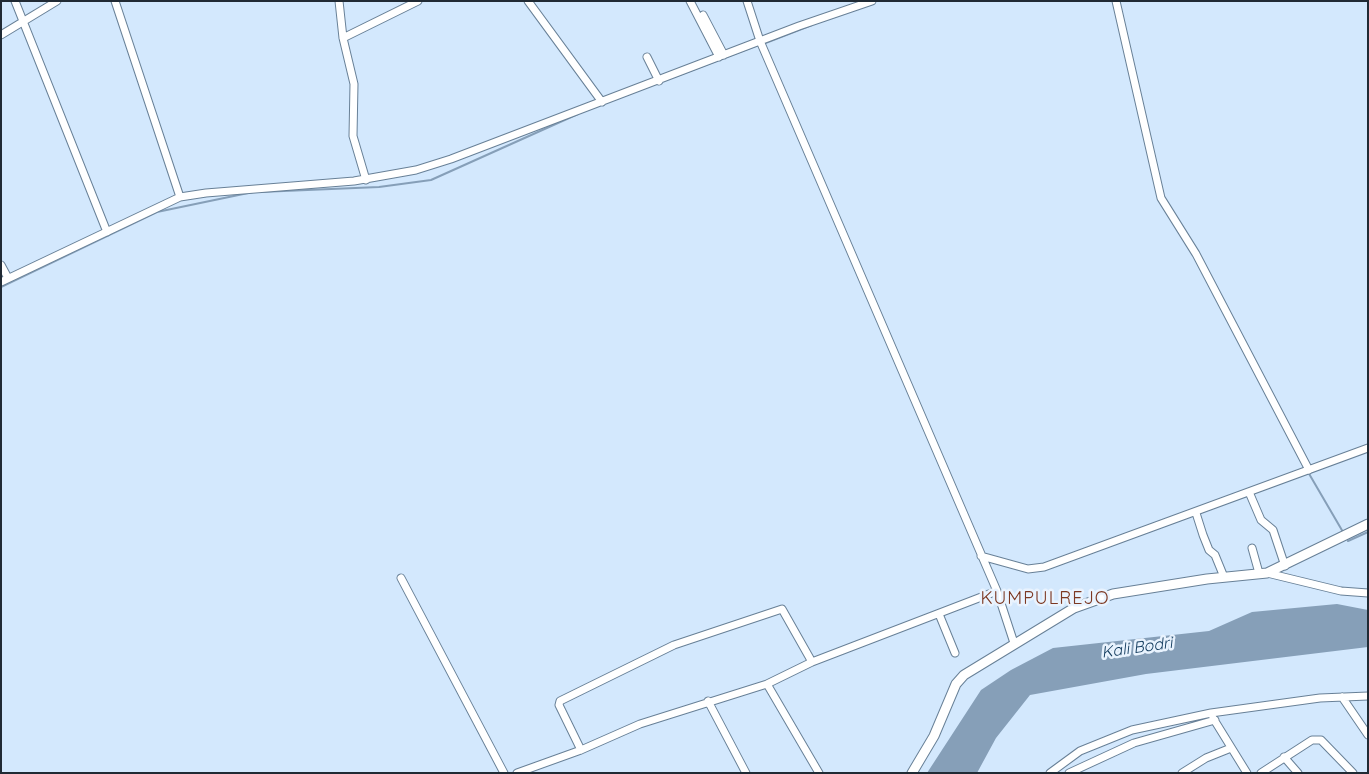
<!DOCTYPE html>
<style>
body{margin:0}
#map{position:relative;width:1369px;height:774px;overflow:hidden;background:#d3e8fd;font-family:Quicksand,sans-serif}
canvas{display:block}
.frame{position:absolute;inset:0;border:2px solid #202a34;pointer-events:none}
</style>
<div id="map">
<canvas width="1369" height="774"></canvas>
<div class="frame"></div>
</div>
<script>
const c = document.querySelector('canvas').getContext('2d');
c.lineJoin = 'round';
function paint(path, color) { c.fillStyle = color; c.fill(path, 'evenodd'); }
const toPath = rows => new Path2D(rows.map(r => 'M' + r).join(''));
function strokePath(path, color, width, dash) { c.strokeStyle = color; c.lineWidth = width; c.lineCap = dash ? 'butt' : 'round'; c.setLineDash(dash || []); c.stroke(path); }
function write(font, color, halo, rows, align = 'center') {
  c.font = font + ' Quicksand,sans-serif'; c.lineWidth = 5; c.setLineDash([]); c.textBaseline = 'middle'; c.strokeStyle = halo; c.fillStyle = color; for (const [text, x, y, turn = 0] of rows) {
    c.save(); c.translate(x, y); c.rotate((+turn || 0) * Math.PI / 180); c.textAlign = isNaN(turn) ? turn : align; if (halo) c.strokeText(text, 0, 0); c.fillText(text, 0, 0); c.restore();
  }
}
paint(toPath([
 [1337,604,1368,610,1368,647,1146,674,1030,695,996,738,977,773,927,773,981,690,1011,670,1053,648,1209,631,1252,612]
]), '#869fb8');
strokePath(toPath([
 [763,44,812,25],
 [674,77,758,45],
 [260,192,379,187,431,180,578,114],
 [1,287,157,212,253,192],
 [1308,472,1343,532],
 [1348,541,1368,532]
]), '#869fb8', 2);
const minor = toPath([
 [15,1,107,232],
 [115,1,180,197],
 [339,1,343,38,354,84,353,136,366,180],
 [528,1,602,102],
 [690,1,719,57],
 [747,1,760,41,997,591,1014,643],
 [1116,1,1161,198,1196,254,1309,470],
 [703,15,724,55],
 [1,35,57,1],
 [343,38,418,1],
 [647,57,659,81],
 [1,265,8,278],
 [1,282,180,197,206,193,354,181,416,170,451,159,799,26,872,1],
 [1249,492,1261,520,1273,530,1285,566],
 [1196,513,1203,535,1209,550,1215,555,1224,577],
 [1252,548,1259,573],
 [981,556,1028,569,1044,567,1368,448],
 [1267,573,1341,591,1368,593],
 [401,578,504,773],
 [939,614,955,653],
 [767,684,819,773],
 [1342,697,1368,735],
 [708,701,746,773],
 [1213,718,1247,773],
 [581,750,559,705,560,701,674,645,782,609,812,662],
 [1284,757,1298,773],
 [517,773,581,750,640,724,767,684,812,662,997,591],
 [1050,773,1080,751,1132,730,1211,713,1320,698,1368,696],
 [1069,773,1134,743,1215,720],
 [1182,773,1206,758,1231,748],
 [1261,773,1312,740,1321,740,1353,773]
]);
const tertiary = toPath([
 [912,773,934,736,956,684,964,675,1074,608,1113,594,1207,579,1267,573,1368,524]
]);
strokePath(minor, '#688097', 9);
strokePath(tertiary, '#688097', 11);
strokePath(minor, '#fff', 7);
strokePath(tertiary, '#fff', 9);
write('italic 16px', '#0f385b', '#e9f3fe', [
 ["Kali Bodri",1137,648,-8]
]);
c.letterSpacing = '1px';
write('18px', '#7c3822', '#e9f3fe', [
 ["KUMPULREJO",1045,599]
]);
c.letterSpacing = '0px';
</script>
